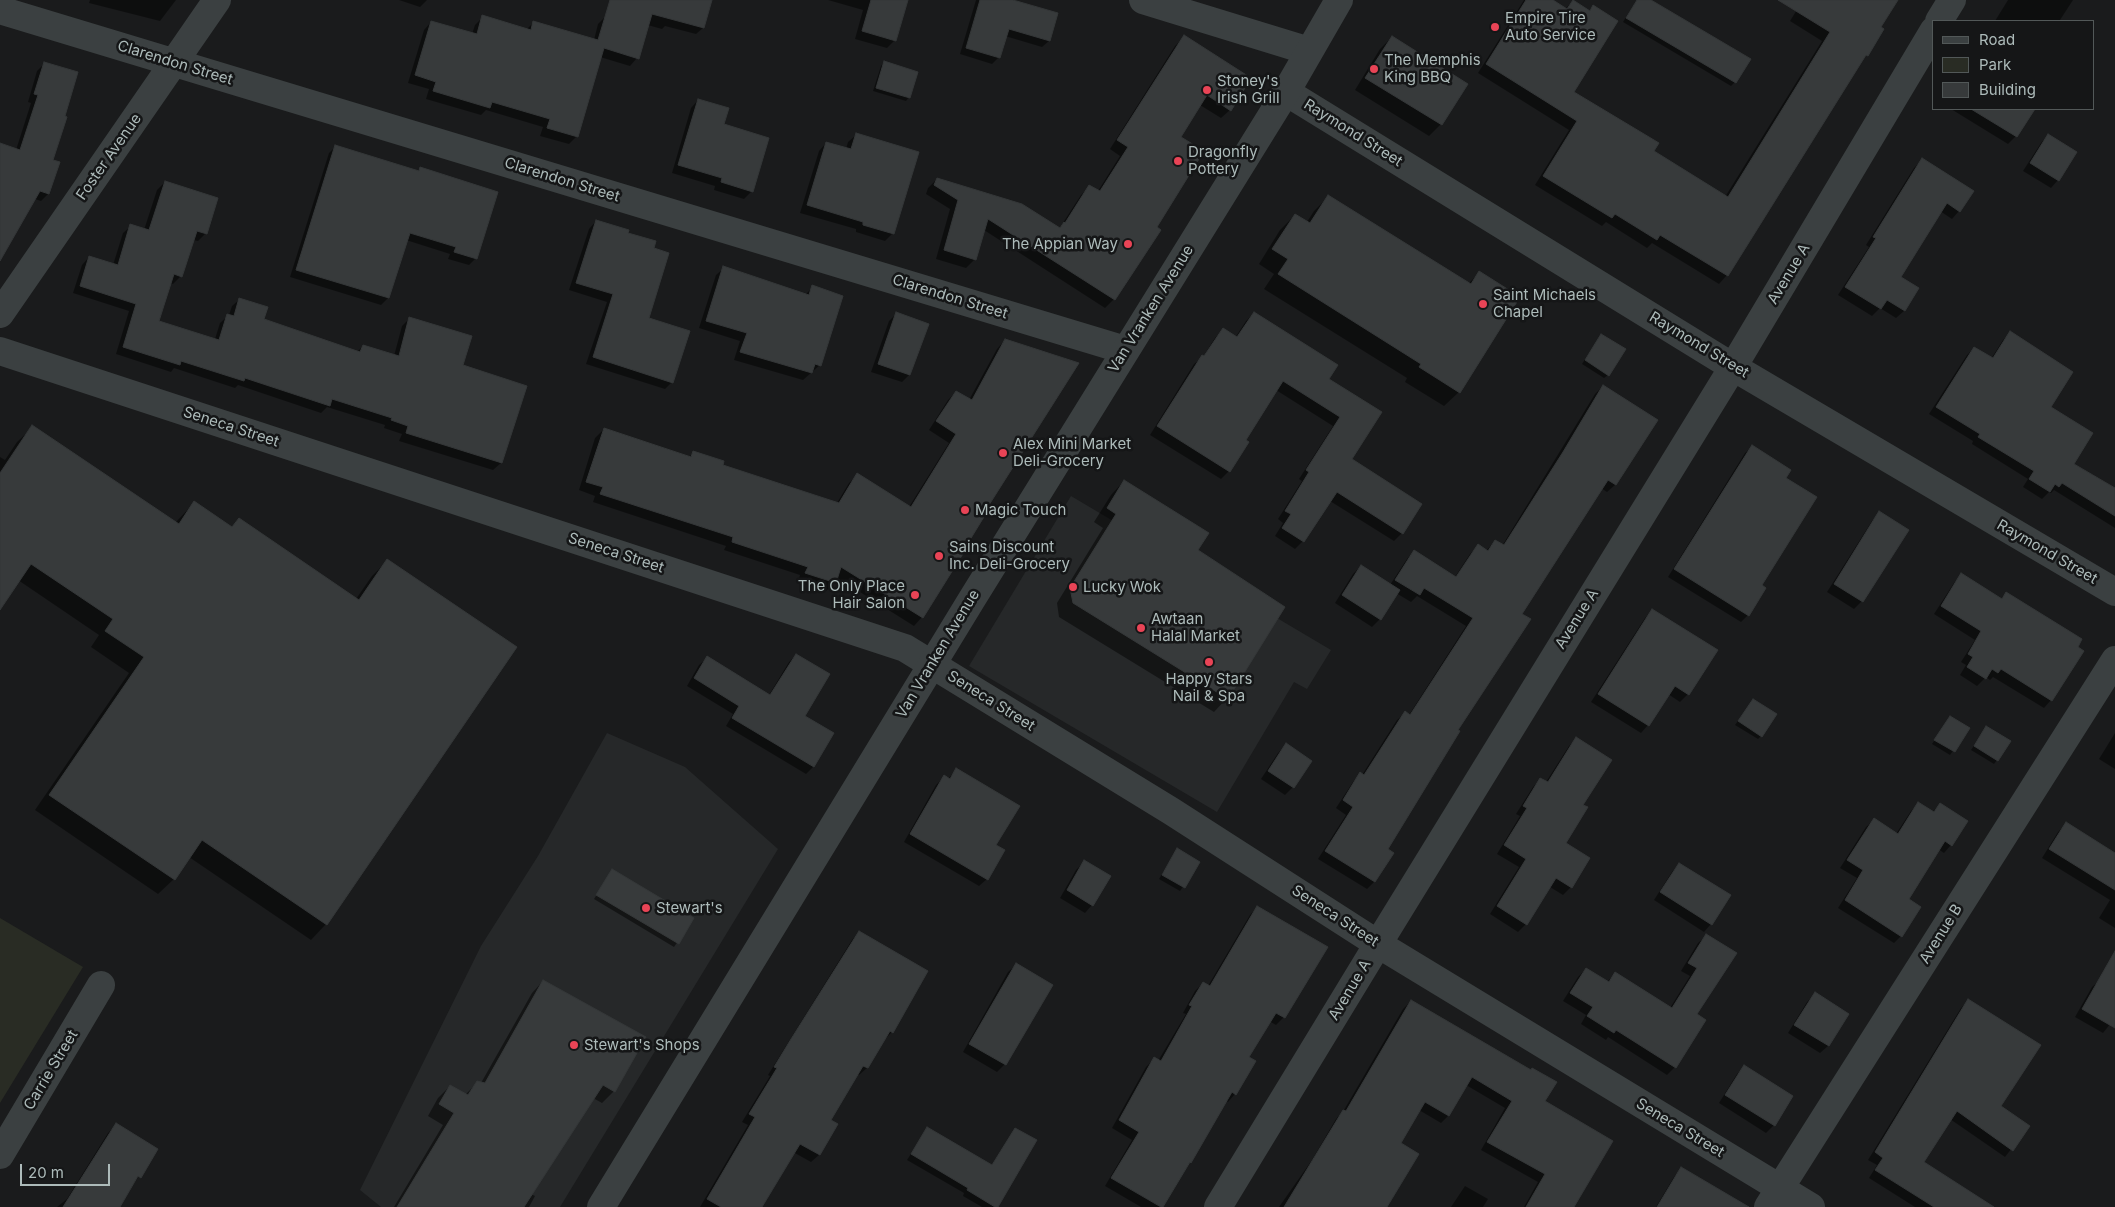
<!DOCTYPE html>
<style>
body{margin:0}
#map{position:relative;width:2115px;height:1207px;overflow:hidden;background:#1a1b1c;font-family:Inter,sans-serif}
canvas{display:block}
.legend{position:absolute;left:1932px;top:20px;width:162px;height:90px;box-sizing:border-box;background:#151617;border:1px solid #525858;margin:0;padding:6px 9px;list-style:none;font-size:15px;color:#adbbba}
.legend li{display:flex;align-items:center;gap:10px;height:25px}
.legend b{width:25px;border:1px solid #525858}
.scale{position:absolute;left:20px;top:1164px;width:90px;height:22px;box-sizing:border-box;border:2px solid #adbbba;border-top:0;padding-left:6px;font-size:15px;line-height:18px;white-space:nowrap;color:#adbbba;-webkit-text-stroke:4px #151617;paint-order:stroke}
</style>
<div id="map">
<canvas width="2115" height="1207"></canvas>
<ul class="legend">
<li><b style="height:6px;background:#3b4041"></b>Road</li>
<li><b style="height:14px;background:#292c24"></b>Park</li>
<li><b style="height:14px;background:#373a3b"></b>Building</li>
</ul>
<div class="scale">20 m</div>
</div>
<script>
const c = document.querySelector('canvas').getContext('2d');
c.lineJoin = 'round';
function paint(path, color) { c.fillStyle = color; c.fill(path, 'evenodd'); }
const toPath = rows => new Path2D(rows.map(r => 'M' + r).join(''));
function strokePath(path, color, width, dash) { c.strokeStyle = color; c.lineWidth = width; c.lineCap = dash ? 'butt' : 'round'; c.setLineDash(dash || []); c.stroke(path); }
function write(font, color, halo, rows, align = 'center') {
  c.font = font + ' Inter,sans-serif'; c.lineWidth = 5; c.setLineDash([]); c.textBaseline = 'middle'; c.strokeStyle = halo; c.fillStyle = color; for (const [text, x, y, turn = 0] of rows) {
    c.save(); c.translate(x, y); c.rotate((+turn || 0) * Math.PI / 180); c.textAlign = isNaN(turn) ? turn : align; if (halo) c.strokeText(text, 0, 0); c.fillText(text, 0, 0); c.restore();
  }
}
paint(toPath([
 [1071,496,1331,650,1307,689,1294,682,1217,812,969,666],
 [607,733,685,767,778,849,560,1207,381,1207,360,1190,481,946,538,856]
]), '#262829');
paint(toPath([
 [0,918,83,967,0,1103]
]), '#292c24');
paint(toPath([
 [90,0,176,0,160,21,89,3],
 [399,0,427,0,420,7],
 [632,0,708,0,703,28,696,34,665,26,662,29,626,19],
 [828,0,907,0,895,40,887,48,855,39,863,10],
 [976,0,1016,0,1015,2,1056,14,1049,41,1042,47,1005,36,999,57,992,64,960,54],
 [1524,0,1551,0,1565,9,1573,1,1589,11,1593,7,1572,92,1652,151,1725,197,1822,41,1790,21,1803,0,1897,0,1879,27,1867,55,1861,60,1727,275,1719,284,1652,243,1647,248,1606,222,1602,226,1535,185,1569,130,1478,73],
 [1637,0,1649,0,1749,60,1735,82,1731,86,1623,22],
 [2008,0,2073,0,2060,20,2061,21,1995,21],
 [606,16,637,58,630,66,600,57,577,136,569,144,540,136,543,127,486,110,481,115,426,99,429,89,408,83,424,30,431,22,472,34,475,25,483,17,526,30,534,22,594,40,598,24],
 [1184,37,1230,110,1221,118,1200,105,1180,137,1155,227,1114,299,1105,308,984,230,975,259,966,268,936,259,950,209,926,194,928,188,937,179,1059,229,1081,195,1090,186,1098,191,1120,156,1110,149,1175,46],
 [1392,37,1441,124,1429,136,1355,90,1380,49],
 [884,62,909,97,906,101,873,91,881,66],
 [45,63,52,161,48,194,41,201,35,199,0,259,0,145,16,150,31,103,28,102,37,71],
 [698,100,723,125,752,191,744,199,714,190,715,186,672,173,691,108],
 [1951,109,2024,109,2031,113,2016,136,2008,144],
 [856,135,893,233,885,241,856,232,856,229,800,213,819,151,826,143,846,149,848,142],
 [2048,135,2058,180,2051,188,2023,171,2041,143],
 [336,146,417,172,420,169,476,258,469,265,448,259,450,254,406,240,388,298,381,305,290,277,329,153],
 [1922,160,1959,211,1952,219,1940,211,1899,278,1917,289,1904,311,1896,318,1880,308,1872,316,1838,295,1869,247,1866,245,1914,168],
 [165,182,216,199,205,234,198,241,193,240,181,276,173,284,170,283,158,321,215,339,220,323,229,315,232,306,240,299,262,320,357,352,363,346,394,356,402,326,410,318,461,365,525,386,501,463,493,470,399,441,402,434,384,428,385,425,327,407,321,413,238,385,235,388,174,368,171,372,116,354,129,311,73,293,82,265,89,257,113,265,123,233,131,226,144,230,157,190],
 [1328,197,1468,284,1479,273,1459,392,1444,406,1405,382,1407,378,1264,289,1274,274,1259,264,1280,230,1295,215,1307,222,1314,211],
 [596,221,627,234,647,318,672,382,665,389,586,364,607,302,569,290,589,229],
 [724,268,805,295,813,287,820,365,803,380,734,360,740,341,699,328,716,275],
 [1254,313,1327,380,1381,413,1351,460,1402,533,1394,541,1330,501,1303,541,1295,549,1275,536,1283,523,1278,519,1302,481,1299,479,1333,426,1276,390,1244,440,1229,471,1221,479,1150,435,1194,364,1203,357,1215,338,1223,330,1235,338,1246,321],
 [896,314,909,375,902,382,871,372,889,321],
 [2010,333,2049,408,2072,464,2115,490,2115,528,2054,490,2051,493,2049,492,2042,499,2023,487,2028,479,1972,444,1973,441,1929,414,1967,355,1974,348,1991,359,2003,340],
 [1598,339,1608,375,1604,378,1582,364],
 [1005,340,987,506,922,617,914,626,836,577,835,582,826,591,798,582,800,575,724,550,726,546,593,502,595,496,579,490,595,438,604,429,688,458,693,453,721,466,837,503,849,483,858,475,909,507,949,443,929,430,948,400,956,392,969,400,997,349],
 [1603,386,1656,420,1615,485,1607,492,1601,488,1521,614,1456,731,1386,850,1392,853,1374,882,1367,889,1318,859,1346,815,1336,808,1353,782,1360,774,1362,775,1397,720,1405,713,1409,715,1466,626,1417,596,1411,602,1396,593,1380,619,1372,627,1335,603,1353,574,1361,566,1390,585,1407,559,1414,551,1455,577,1470,554,1478,546,1486,551,1495,541,1502,546,1595,394],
 [33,427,175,523,194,503,231,528,239,519,356,599,372,576,387,561,515,647,326,924,311,940,189,857,174,879,158,894,35,810,129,673,91,647,99,635,18,580,0,607,0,457,5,460,17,442],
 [1752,447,1784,478,1760,586,1765,588,1748,615,1741,622,1668,577,1745,453],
 [1124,481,1196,550,1227,698,1214,712,1059,617,1057,603,1103,528,1094,522,1111,495],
 [1879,513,1862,601,1854,609,1827,592,1872,521],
 [1961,575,2000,600,2006,594,2051,700,2044,708,1993,677,1990,680,1986,677,1977,686,1960,675,1966,665,1961,662,1975,640,1934,614,1954,583],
 [1652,611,1716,650,1688,694,1680,702,1668,694,1648,725,1641,733,1591,702,1645,618],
 [796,655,803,716,833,734,813,767,806,774,726,726,733,714,687,686,699,665,707,658,769,695,789,662],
 [1753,700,1761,736,1758,739,1735,725],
 [1950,717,1968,729,1950,755,1932,744],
 [1987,727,1997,760,1994,764,1971,750],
 [2115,733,2115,769,2099,759],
 [1576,739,1582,805,1564,844,1588,859,1571,887,1563,895,1550,887,1526,924,1518,932,1490,914,1519,867,1497,854,1520,816,1516,814,1533,787,1541,779,1546,782,1569,746],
 [1286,745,1293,787,1285,795,1261,779,1278,753],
 [956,770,995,845,987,879,979,886,904,842,936,785,944,777,948,779],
 [1918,804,1932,812,1940,805,1951,845,1944,853,1938,849,1907,899,1901,936,1894,943,1838,908,1857,878,1840,868,1866,827,1874,820,1896,834,1911,811],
 [2066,824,2115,854,2115,928,2099,918,2110,900,2042,858,2058,832],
 [1177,850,1199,863,1180,891,1159,879],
 [1084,862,1092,905,1085,913,1060,898,1076,870],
 [1679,864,1711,924,1704,932,1654,900,1672,872],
 [612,871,693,919,674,947,594,899],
 [1257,907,1284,1017,1276,1025,1269,1021,1248,1058,1235,1094,1228,1102,1226,1100,1162,1207,1141,1207,1105,1186,1132,1140,1112,1128,1146,1067,1154,1059,1158,1061,1186,1014,1183,1013,1195,991,1203,983,1208,986,1250,915],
 [859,932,926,972,892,1032,884,1040,867,1068,859,1075,856,1074,829,1121,836,1125,819,1155,811,1162,793,1152,761,1207,700,1207,748,1125,742,1122,770,1076,768,1075,852,940],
 [1706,936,1695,1015,1705,1020,1675,1067,1667,1075,1608,1037,1606,1040,1581,1024,1586,1015,1563,1001,1578,977,1586,969,1607,982,1615,974,1670,1008,1690,976,1681,971,1698,943],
 [1016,965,1005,1064,997,1072,963,1052,1008,972],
 [2100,980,2115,988,2115,1018,2103,1033,2075,1017,2092,987],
 [543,981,644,1037,614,1091,602,1103,593,1098,531,1194,535,1196,529,1207,394,1207,443,1125,428,1116,438,1098,450,1086,465,1095,478,1082,481,1083,532,993],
 [1815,994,1848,1014,1828,1046,1820,1053,1788,1033,1807,1002],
 [1411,1001,1544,1102,1570,1207,1524,1207,1538,1182,1481,1150,1505,1108,1466,1085,1448,1116,1441,1123,1419,1110,1399,1144,1386,1207,1279,1207,1312,1160,1336,1119,1344,1110,1403,1009],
 [1968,1001,1999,1106,2029,1126,2005,1157,1950,1119,1922,1163,1976,1207,1915,1207,1869,1178,1877,1165,1868,1160,1961,1008],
 [1744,1067,1774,1125,1766,1133,1719,1103,1737,1074],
 [116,1125,157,1149,118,1207,57,1207,67,1199,108,1133],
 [927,1129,991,1166,1015,1129,996,1207,982,1207,963,1196,964,1193,907,1160],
 [1681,1169,1727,1207,1656,1207,1674,1177],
 [1465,1186,1488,1199,1483,1207,1451,1207]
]), '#0007');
const building = toPath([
 [610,0,712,0,704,28,652,14,639,59,604,48,578,137,547,128,550,119,492,102,490,108,433,91,436,82,415,75,431,21,477,34,482,15,531,30,533,21,598,40,610,0],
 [871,0,908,0,896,41,862,31,871,0],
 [980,0,1013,0,1058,13,1050,41,1009,29,1000,58,966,48,980,0],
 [1526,0,1553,0,1567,9,1573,0,1590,11,1593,5,1618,21,1574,92,1659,143,1654,151,1728,197,1830,32,1778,0,1898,0,1881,27,1884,29,1868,56,1866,55,1728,276,1660,235,1657,240,1615,214,1612,218,1543,176,1577,121,1486,64,1526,0],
 [1637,0,1651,0,1751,59,1736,83,1626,18,1637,0],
 [1184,35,1251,78,1231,111,1207,95,1181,137,1204,151,1157,227,1161,230,1115,300,988,219,976,260,944,250,958,200,934,185,937,178,1022,204,1060,228,1064,222,1065,223,1089,185,1100,191,1128,147,1117,140,1184,35],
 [1392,36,1468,84,1442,125,1365,78,1392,36],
 [884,61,918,72,910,98,876,88,884,61],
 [44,62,78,72,65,116,67,117,53,160,60,162,49,194,40,191,0,261,0,143,20,150,38,95,34,94,44,62],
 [698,99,729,108,724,124,769,138,753,192,721,182,722,178,678,165,698,99],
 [1971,109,2035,109,2017,137,1971,109],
 [856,133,919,152,894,234,863,225,863,222,807,205,826,142,851,149,856,133],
 [2048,134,2077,152,2059,181,2030,163,2048,134],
 [335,145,419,171,420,167,498,192,477,259,454,252,456,247,410,233,389,298,296,270,335,145],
 [1922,158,1974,191,1960,212,1947,203,1901,277,1919,288,1905,311,1887,300,1881,309,1845,287,1876,238,1873,237,1922,158],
 [165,181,218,198,207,234,197,231,182,277,174,274,159,321,219,340,227,314,234,316,239,298,268,307,264,319,360,352,363,345,399,356,409,317,472,336,463,365,527,386,502,463,406,433,408,426,391,420,392,418,332,399,330,406,245,378,244,381,181,361,180,365,123,347,136,304,80,286,89,256,118,265,130,224,149,230,165,181],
 [1328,195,1471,284,1479,271,1520,297,1460,393,1419,367,1421,364,1278,274,1288,259,1272,249,1295,214,1310,223,1328,195],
 [596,220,629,230,628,233,656,241,654,248,669,253,649,318,690,331,673,383,593,357,613,294,576,283,596,220],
 [723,266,809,295,812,285,843,296,821,366,815,364,812,373,740,352,747,333,706,321,723,266],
 [896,312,929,324,910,375,878,364,896,312],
 [1254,312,1338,365,1329,379,1382,412,1352,459,1422,504,1403,534,1337,492,1304,542,1282,528,1291,514,1285,511,1309,472,1306,470,1340,417,1283,381,1246,440,1249,442,1230,472,1157,426,1202,355,1204,356,1223,328,1237,337,1254,312],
 [2010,331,2073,372,2051,407,2093,433,2074,464,2115,488,2115,516,2062,483,2059,487,2055,484,2050,492,2029,479,2034,471,1978,437,1980,434,1936,407,1974,347,1993,358,2010,331],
 [1601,334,1626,349,1609,376,1585,360,1601,334],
 [1005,339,1079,363,989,505,990,507,965,548,966,549,923,618,841,567,836,583,805,573,808,567,732,542,733,537,600,494,603,487,586,482,604,428,691,457,693,451,724,461,723,465,839,503,857,473,911,507,956,434,936,421,956,391,972,400,1005,339],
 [1603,385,1658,420,1616,485,1608,480,1522,614,1531,619,1458,730,1460,731,1388,849,1394,853,1375,882,1325,851,1353,807,1343,800,1360,772,1364,775,1405,711,1410,715,1473,618,1424,588,1420,595,1395,580,1414,550,1456,577,1478,544,1488,551,1495,540,1504,545,1563,452,1603,385],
 [32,425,179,524,194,501,232,527,239,518,359,600,387,559,517,647,327,925,202,840,175,880,49,795,144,657,105,631,113,619,31,564,0,610,0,473,32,425],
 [1752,445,1791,470,1786,478,1817,497,1762,585,1766,588,1749,616,1674,569,1752,445],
 [1124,480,1209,533,1198,550,1285,607,1228,699,1073,603,1070,588,1116,514,1107,508,1124,480],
 [1879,511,1909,530,1863,602,1834,584,1879,511],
 [1361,565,1400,590,1381,620,1342,595,1361,565],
 [1961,573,2002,599,2006,592,2082,639,2078,647,2084,651,2052,701,2001,669,1998,673,1992,669,1986,679,1967,667,1973,657,1968,654,1981,631,1941,606,1961,573],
 [1652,609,1718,650,1689,695,1675,686,1649,726,1598,694,1652,609],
 [796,654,830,674,805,716,834,733,814,767,732,718,739,706,694,678,707,656,770,695,796,654],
 [1753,699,1777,714,1762,737,1738,721,1753,699],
 [1950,716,1970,728,1955,752,1934,740,1950,716],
 [1986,726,2011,741,1998,761,1974,746,1986,726],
 [1576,737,1612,760,1583,805,1588,807,1566,843,1590,858,1572,888,1556,878,1527,925,1497,906,1526,859,1504,845,1527,808,1523,806,1540,778,1548,782,1576,737],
 [1286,743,1312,761,1294,788,1268,771,1286,743],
 [956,768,1020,806,996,845,1005,850,988,880,910,834,944,775,950,779,956,768],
 [1918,802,1934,812,1940,803,1968,821,1952,846,1945,841,1909,899,1921,907,1902,937,1845,900,1863,870,1847,860,1874,818,1898,834,1918,802],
 [2066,822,2115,853,2115,890,2049,849,2066,822],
 [1177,848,1200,862,1185,888,1162,875,1177,848],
 [1084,860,1111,876,1093,906,1067,890,1084,860],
 [1679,863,1731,895,1712,925,1660,892,1679,863],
 [612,869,694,918,679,944,596,895,612,869],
 [1257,906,1328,947,1285,1018,1276,1013,1249,1057,1256,1061,1236,1095,1232,1092,1191,1163,1190,1162,1163,1207,1161,1207,1111,1178,1139,1132,1119,1120,1154,1057,1161,1061,1192,1006,1189,1005,1203,982,1210,986,1257,906],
 [859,931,928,971,893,1033,890,1031,868,1068,863,1066,831,1120,838,1124,820,1155,800,1144,762,1207,721,1207,707,1199,755,1117,749,1114,777,1068,774,1067,791,1039,859,931],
 [1706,934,1737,953,1697,1014,1706,1020,1676,1068,1616,1030,1614,1033,1587,1016,1593,1007,1570,993,1586,968,1609,982,1615,972,1672,1008,1697,968,1688,963,1706,934],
 [2115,951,2115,1028,2082,1009,2115,951],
 [1016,963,1053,985,1006,1065,969,1044,1016,963],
 [543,980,646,1037,615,1092,603,1085,524,1207,397,1207,454,1113,439,1104,450,1085,468,1095,477,1081,485,1083,543,980],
 [1815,992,1849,1014,1829,1046,1794,1025,1815,992],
 [1968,999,2041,1045,2001,1106,2030,1126,2013,1151,1957,1111,1924,1162,1994,1207,1934,1207,1875,1170,1883,1158,1875,1152,1968,999],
 [1411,1000,1531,1070,1532,1068,1557,1082,1545,1101,1613,1141,1574,1207,1526,1207,1545,1174,1487,1142,1512,1101,1472,1077,1449,1116,1425,1102,1401,1143,1419,1154,1387,1207,1284,1207,1343,1110,1346,1111,1411,1000],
 [1744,1065,1793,1096,1775,1126,1725,1095,1744,1065],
 [116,1123,158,1149,141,1178,138,1176,120,1207,63,1207,116,1123],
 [927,1127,992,1165,1015,1128,1037,1140,998,1207,995,1207,967,1190,968,1188,911,1154,927,1127],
 [1681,1167,1749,1207,1657,1207,1681,1167]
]);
paint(building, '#373a3b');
strokePath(building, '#343738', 1);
strokePath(toPath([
 [1143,0,1309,51],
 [0,10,1125,350],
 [1939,21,1952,0],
 [1286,92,1733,367,2115,592],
 [0,314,217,0],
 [0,351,905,648,1171,811,1378,944,1811,1207],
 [0,1155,101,985],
 [1218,1207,1378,944,1733,367,1934,30],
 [1768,1207,2115,660]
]), '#3b4041', 28);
strokePath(toPath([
 [601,1207,972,599,1286,92,1339,0]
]), '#3b4041', 28);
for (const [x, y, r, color] of [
 [1495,27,5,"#e94456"],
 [1374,69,5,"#e94456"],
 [1207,90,5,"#e94456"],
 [1178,161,5,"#e94456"],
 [1128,244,5,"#e94456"],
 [1483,304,5,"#e94456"],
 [1003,453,5,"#e94456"],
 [965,510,5,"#e94456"],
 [939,556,5,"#e94456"],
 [1073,587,5,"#e94456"],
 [915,595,5,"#e94456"],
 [1141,628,5,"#e94456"],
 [1209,662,5,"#e94456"],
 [646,908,5,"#e94456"],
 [574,1045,5,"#e94456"]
]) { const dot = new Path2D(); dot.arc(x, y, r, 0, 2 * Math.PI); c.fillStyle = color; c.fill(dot); strokePath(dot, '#151617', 2); }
write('15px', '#adbbba', '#151617', [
 ["Empire Tire",1505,18],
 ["Auto Service",1505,35],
 ["The Memphis",1384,60],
 ["King BBQ",1384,77],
 ["Stoney's",1217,81],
 ["Irish Grill",1217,98],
 ["Dragonfly",1188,152],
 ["Pottery",1188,169],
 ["The Appian Way",1118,244,"right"],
 ["Saint Michaels",1493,295],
 ["Chapel",1493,312],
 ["Alex Mini Market",1013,444],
 ["Deli-Grocery",1013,461],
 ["Magic Touch",975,510],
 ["Sains Discount",949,547],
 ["Inc. Deli-Grocery",949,564],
 ["The Only Place",905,586,"right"],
 ["Hair Salon",905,603,"right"],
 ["Lucky Wok",1083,587],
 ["Awtaan",1151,619],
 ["Halal Market",1151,636],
 ["Happy Stars",1209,679,"center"],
 ["Nail & Spa",1209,696,"center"],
 ["Stewart's",656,908],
 ["Stewart's Shops",584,1045]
], 'left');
write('15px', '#adbbba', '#151617', [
 ["Clarendon Street",175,63,17],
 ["Raymond Street",1353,133,32],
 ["Foster Avenue",109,157,-55],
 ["Clarendon Street",562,180,17],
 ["Avenue A",1789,274,-59],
 ["Clarendon Street",950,297,17],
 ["Van Vranken Avenue",1151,309,-58],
 ["Raymond Street",1699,345,31],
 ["Seneca Street",231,427,18],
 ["Raymond Street",2047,552,30],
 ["Seneca Street",616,553,18],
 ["Avenue A",1577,619,-58],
 ["Van Vranken Avenue",938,654,-59],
 ["Seneca Street",991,701,32],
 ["Seneca Street",1335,916,33],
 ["Avenue B",1941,934,-58],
 ["Avenue A",1350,990,-59],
 ["Carrie Street",51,1070,-59],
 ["Seneca Street",1680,1128,31]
]);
</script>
